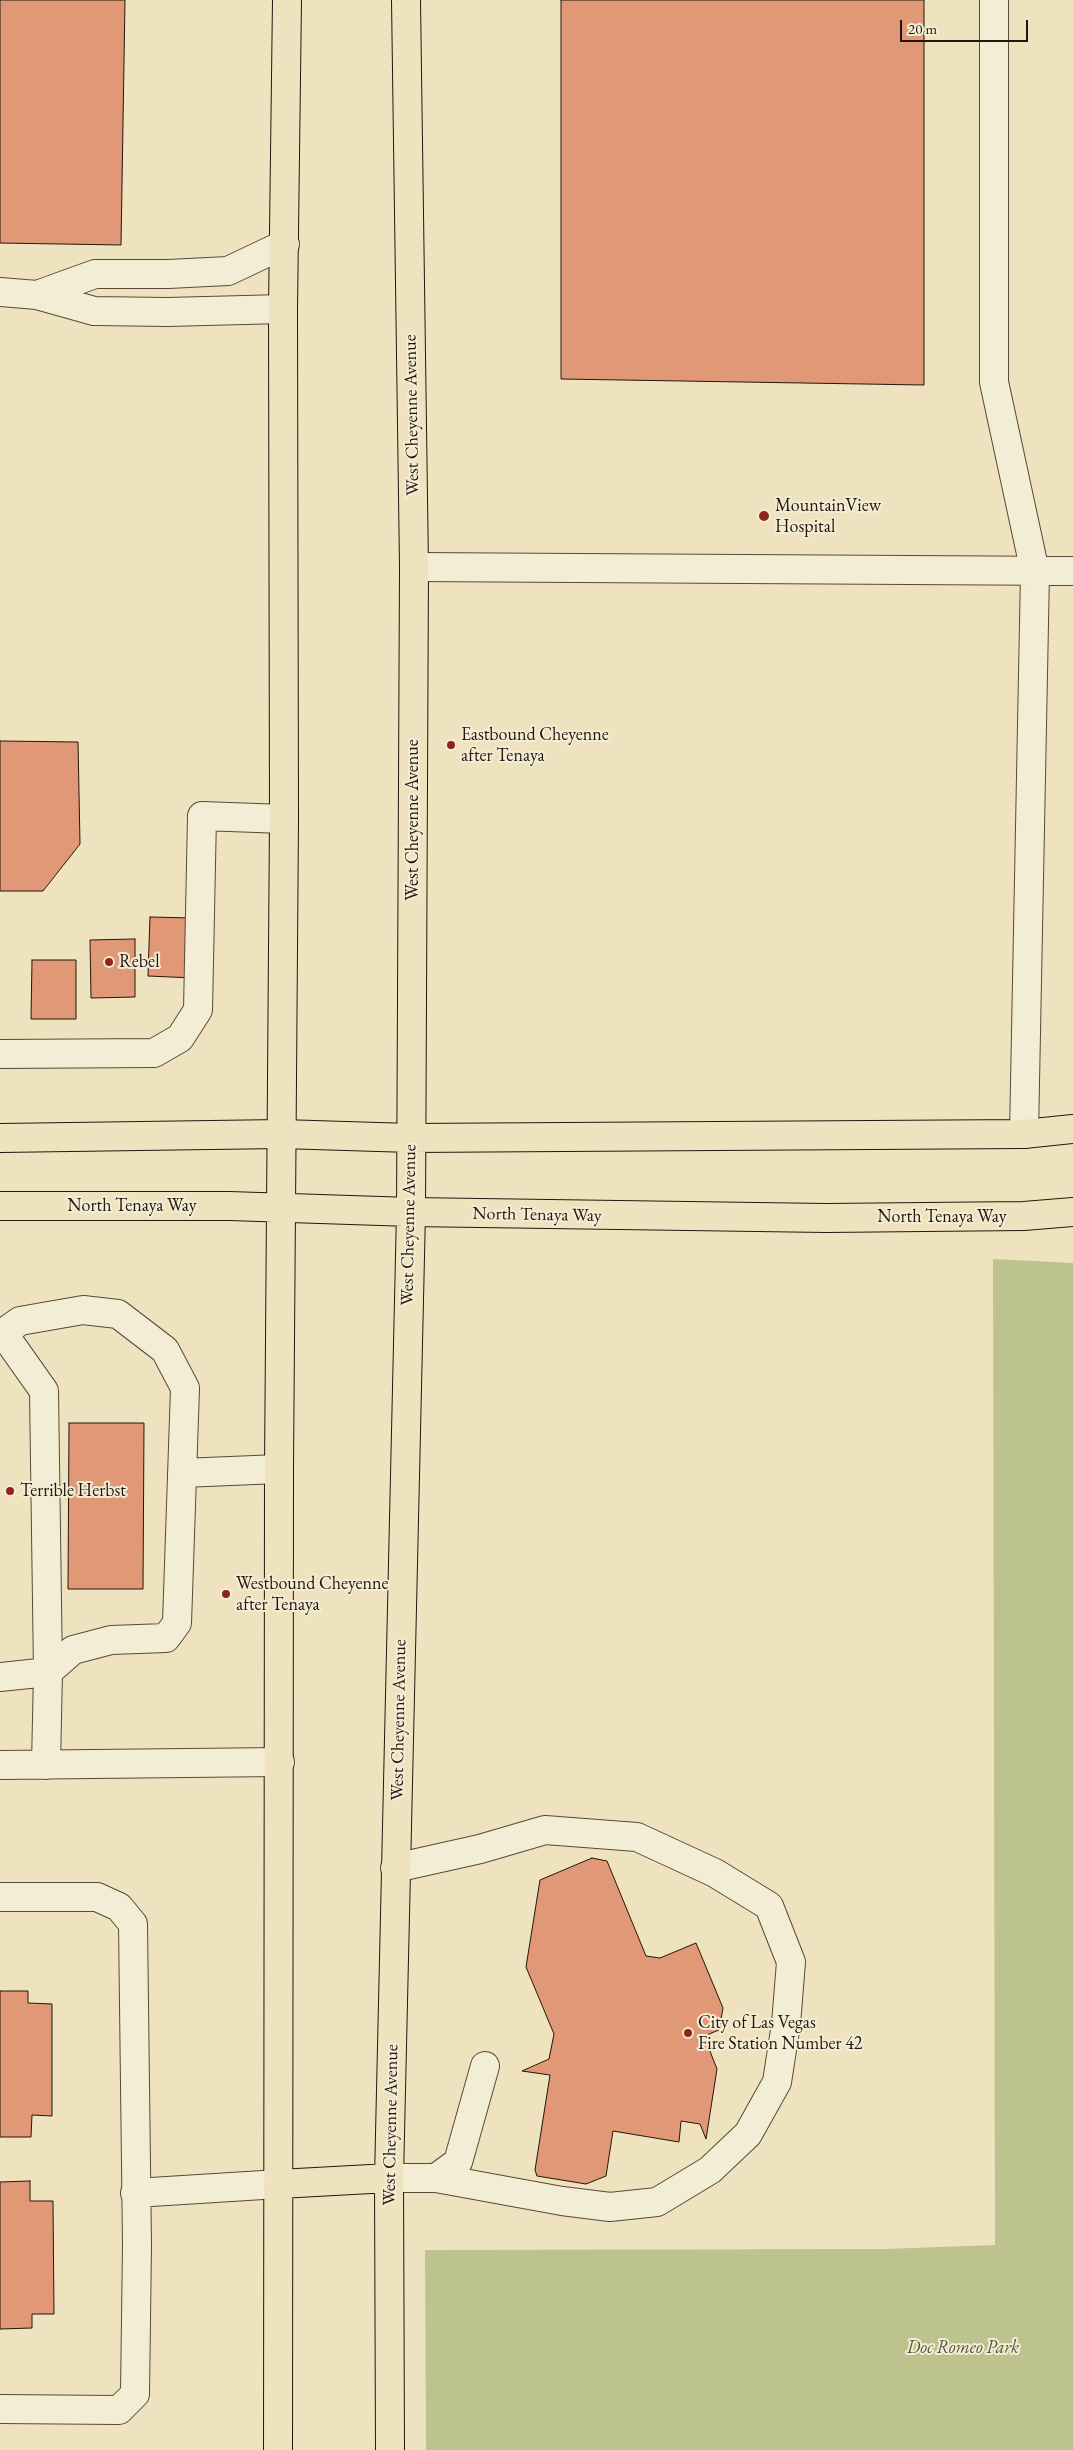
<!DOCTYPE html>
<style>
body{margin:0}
#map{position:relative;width:1073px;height:2450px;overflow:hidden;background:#eee3be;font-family:"EB Garamond",serif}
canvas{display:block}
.scale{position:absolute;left:900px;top:20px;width:128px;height:22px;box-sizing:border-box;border:2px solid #23160d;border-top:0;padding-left:6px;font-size:15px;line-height:18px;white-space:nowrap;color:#23160d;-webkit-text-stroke:4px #f4edd5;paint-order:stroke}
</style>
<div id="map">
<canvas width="1073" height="2450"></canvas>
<div class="scale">20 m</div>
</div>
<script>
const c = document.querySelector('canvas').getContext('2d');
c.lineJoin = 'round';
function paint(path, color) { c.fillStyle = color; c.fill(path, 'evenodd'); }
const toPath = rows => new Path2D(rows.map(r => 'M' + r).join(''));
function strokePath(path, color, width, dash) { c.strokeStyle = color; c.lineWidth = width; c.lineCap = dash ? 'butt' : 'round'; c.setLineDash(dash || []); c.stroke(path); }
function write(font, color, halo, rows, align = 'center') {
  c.font = font + ' "EB Garamond",serif'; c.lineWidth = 4; c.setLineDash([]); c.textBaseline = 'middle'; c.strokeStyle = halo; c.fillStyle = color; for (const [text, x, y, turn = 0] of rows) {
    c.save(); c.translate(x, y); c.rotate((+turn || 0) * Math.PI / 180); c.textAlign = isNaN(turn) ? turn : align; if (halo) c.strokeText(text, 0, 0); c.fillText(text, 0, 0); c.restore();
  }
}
paint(toPath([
 [993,1259,1073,1263,1073,2450,426,2450,425,2250,885,2249,995,2245]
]), '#bcc38f');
const building = toPath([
 [0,0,125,0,121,245,0,243,0,0],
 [561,0,924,0,924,385,561,379,561,0],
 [0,741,78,742,80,844,43,891,0,891,0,741],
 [150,917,194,918,193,978,148,976,150,917],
 [135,939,135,997,91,998,90,940,135,939],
 [32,960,76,960,76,1019,31,1019,32,960],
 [69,1423,144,1423,143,1589,68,1589,69,1423],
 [592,1858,607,1861,646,1956,660,1958,696,1943,723,2008,719,2030,704,2036,717,2069,706,2139,700,2124,681,2121,679,2142,613,2131,606,2176,586,2184,537,2176,535,2170,550,2075,522,2071,549,2059,554,2034,526,1967,540,1880,592,1858],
 [0,1991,28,1991,28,2003,52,2004,52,2116,32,2115,31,2137,0,2137,0,1991],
 [30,2181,30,2201,53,2201,54,2314,32,2314,32,2328,0,2329,0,2182,30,2181]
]);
paint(building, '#e09876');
strokePath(building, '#23160d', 1);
const minor = toPath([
 [994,0,994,382,1035,572,1024,1134],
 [0,292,37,295,94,311,167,312,283,309],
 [37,295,95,274,168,274,228,271,285,244],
 [414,567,1073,571],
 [0,1054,154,1053,180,1038,198,1010,202,816,284,819],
 [83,1310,118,1314,165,1350,185,1388,177,1623,166,1638,111,1640,73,1650,48,1672,44,1391,3,1333,20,1321,83,1310],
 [182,1473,279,1469],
 [0,1677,48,1672,46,1765],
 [0,1765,280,1762],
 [0,1897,97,1897,119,1907,133,1924,137,2245,135,2394,119,2410,0,2409],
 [389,2178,436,2178,562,2201,610,2207,657,2202,710,2170,748,2134,777,2082,786,2024,791,1962,769,1906,715,1873,637,1837,545,1830,480,1849,395,1868],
 [436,2178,458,2162,485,2066],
 [135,2193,279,2184]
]);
const major = toPath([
 [0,1138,281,1134,411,1138,1024,1134,1073,1129],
 [0,1206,229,1206,411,1212,826,1218,1024,1216,1073,1212],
 [279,2184,389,2178],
 [278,2450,279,1469,284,819,283,309,287,0],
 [390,2450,389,2178,411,1212,414,567,406,0]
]);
strokePath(minor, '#564939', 30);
strokePath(major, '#23160d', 30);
strokePath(minor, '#f4edd5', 28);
strokePath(major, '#eee3be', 28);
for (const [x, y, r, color] of [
 [764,516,6,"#8f2418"],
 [451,745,5,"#8f2418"],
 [109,962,5,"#8f2418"],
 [10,1491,5,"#8f2418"],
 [226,1594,5,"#8f2418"],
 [688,2033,5,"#8f2418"]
]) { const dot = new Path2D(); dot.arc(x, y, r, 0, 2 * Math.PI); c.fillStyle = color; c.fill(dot); strokePath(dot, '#f4edd5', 2); }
write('18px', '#23160d', '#f4edd5', [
 ["West Cheyenne Avenue",412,415,-91],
 ["West Cheyenne Avenue",413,820,-90],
 ["North Tenaya Way",132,1206],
 ["North Tenaya Way",537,1215,1],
 ["North Tenaya Way",942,1217],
 ["West Cheyenne Avenue",409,1225,-89],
 ["West Cheyenne Avenue",399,1720,-89],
 ["West Cheyenne Avenue",391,2125,-89]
]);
write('18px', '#23160d', '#f4edd5', [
 ["MountainView",775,506],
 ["Hospital",775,527],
 ["Eastbound Cheyenne",461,735],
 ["after Tenaya",461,756],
 ["Rebel",119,962],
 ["Terrible Herbst",20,1491],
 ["Westbound Cheyenne",236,1584],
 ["after Tenaya",236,1605],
 ["City of Las Vegas",698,2023],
 ["Fire Station Number 42",698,2044]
], 'left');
write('italic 18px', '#59533a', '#f4edd5', [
 ["Doc Romeo Park",963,2348]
]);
</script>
